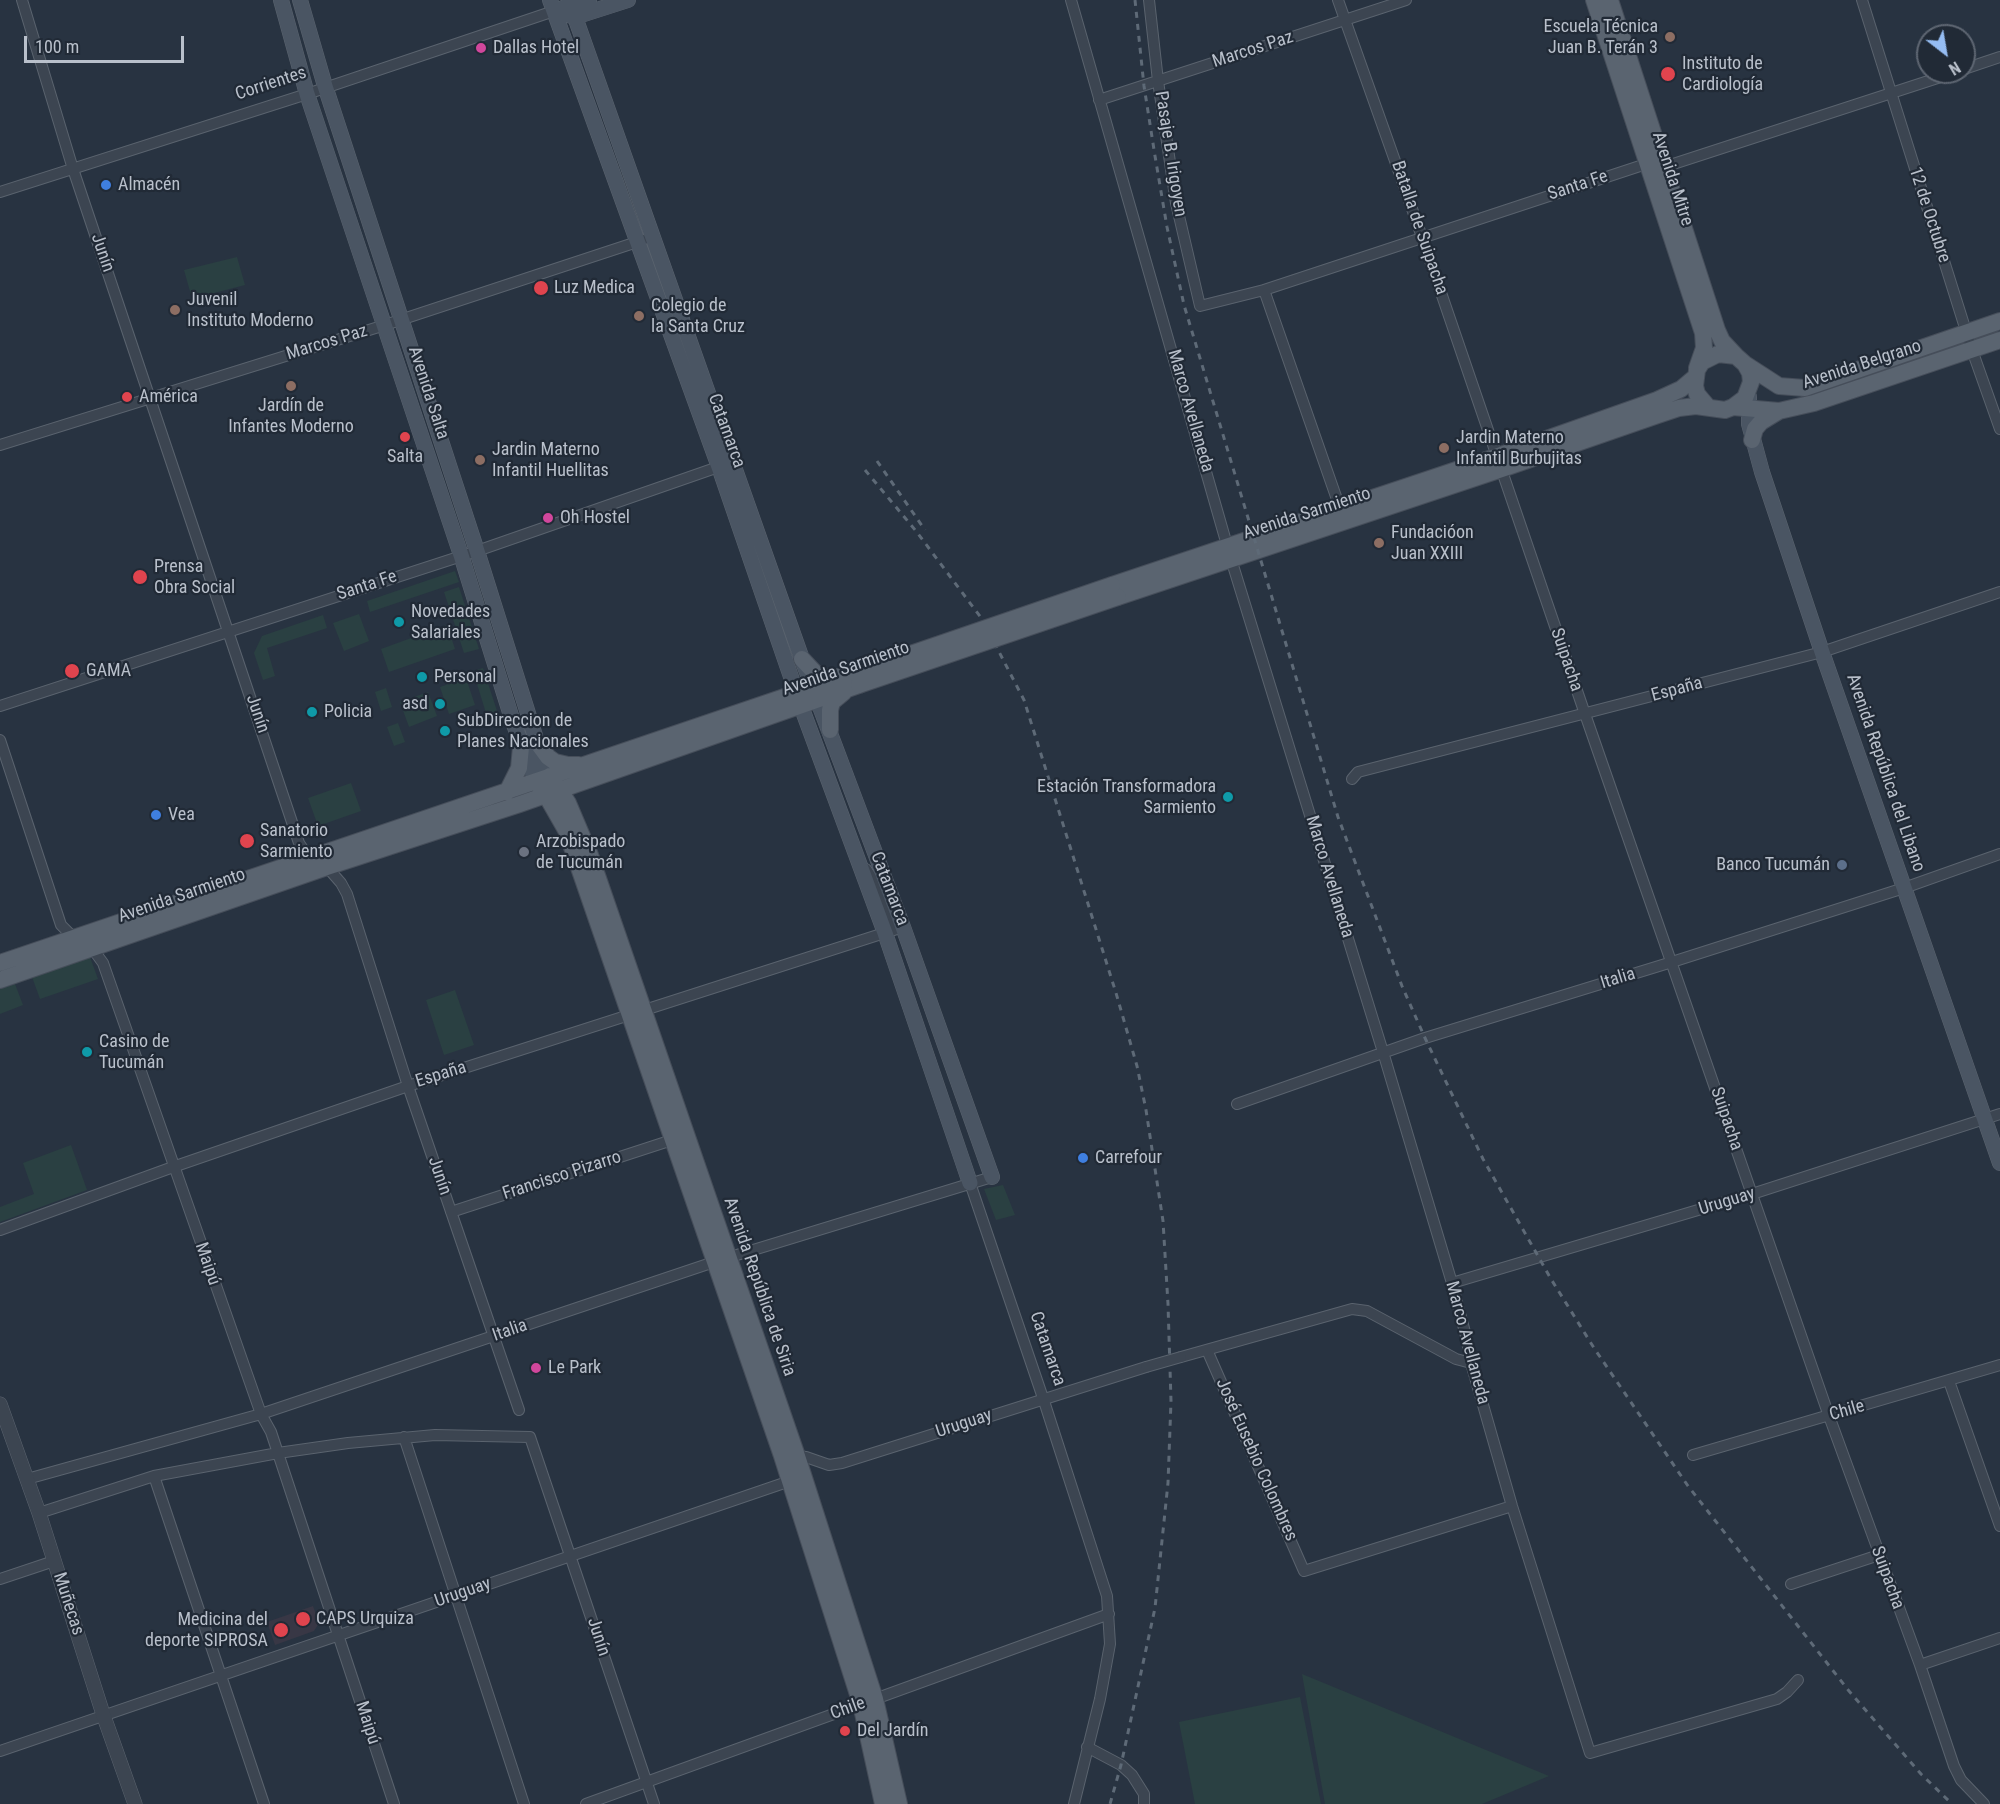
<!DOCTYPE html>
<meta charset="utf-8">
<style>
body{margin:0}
#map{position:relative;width:2000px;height:1804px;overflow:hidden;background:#283341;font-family:"Roboto Condensed",sans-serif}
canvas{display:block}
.north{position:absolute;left:1916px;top:24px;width:60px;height:60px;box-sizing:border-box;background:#212a36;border:2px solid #5e6672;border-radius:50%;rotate:149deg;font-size:16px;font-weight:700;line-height:24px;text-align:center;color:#b9c0cb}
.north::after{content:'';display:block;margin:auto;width:21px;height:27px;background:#96bdf3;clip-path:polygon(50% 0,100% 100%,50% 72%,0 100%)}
.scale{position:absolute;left:24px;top:36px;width:160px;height:27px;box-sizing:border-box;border:3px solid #b9c0cb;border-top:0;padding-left:8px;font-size:18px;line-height:21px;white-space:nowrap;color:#b9c0cb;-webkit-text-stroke:4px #212a36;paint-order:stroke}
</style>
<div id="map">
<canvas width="2000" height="1804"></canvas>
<div class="north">N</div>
<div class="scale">100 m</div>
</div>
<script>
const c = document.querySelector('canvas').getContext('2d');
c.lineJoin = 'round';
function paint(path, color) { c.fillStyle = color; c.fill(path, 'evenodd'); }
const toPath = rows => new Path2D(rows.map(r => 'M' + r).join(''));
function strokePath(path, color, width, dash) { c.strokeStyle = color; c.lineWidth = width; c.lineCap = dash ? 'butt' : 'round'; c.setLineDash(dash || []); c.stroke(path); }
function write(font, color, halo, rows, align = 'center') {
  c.font = font + ' "Roboto Condensed",sans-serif'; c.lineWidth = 4.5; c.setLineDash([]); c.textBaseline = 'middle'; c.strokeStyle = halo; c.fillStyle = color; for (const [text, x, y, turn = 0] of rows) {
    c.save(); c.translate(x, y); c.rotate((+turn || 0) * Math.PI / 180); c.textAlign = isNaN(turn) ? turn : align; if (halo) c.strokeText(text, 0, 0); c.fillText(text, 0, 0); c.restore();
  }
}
paint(toPath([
 [313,1606,319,1623,314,1631,275,1645,267,1622]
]), '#383745');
paint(toPath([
 [237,257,245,285,195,298,194,295,191,295,184,270],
 [455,571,459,582,370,612,367,601],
 [459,587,479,649,464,653,444,592],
 [359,614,369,641,344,651,333,623],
 [323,615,327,628,267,648,275,676,263,680,254,653,262,636],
 [447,625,455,649,389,672,381,649],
 [483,668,500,720,489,723,473,671],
 [466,678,475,705,449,714,440,687],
 [386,688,392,707,381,711,375,692],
 [428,692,437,716,409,727,400,702],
 [398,723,405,742,394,746,387,727],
 [351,783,361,811,318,826,308,798],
 [90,957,98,979,40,999,32,977],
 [15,984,23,1005,0,1014,0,989],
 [455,990,474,1045,444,1055,426,1000],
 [71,1145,87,1190,0,1222,0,1207,34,1194,23,1163],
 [1003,1185,1015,1215,996,1220,984,1189],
 [1302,1674,1549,1776,1482,1804,1325,1804],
 [1300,1697,1321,1804,1195,1804,1179,1722]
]), '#2a4042');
const minor = toPath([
 [22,0,73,169,299,843,309,858,327,867,341,883,347,894,408,1086,519,1410],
 [1071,0,1231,559,1383,1052,1452,1283,1466,1336,1471,1363,1512,1506,1590,1753,1777,1699,1787,1692,1798,1680],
 [1149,0,1158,81,1176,203,1200,306,1264,290,1646,164,1664,167,1956,72],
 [1338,0,1422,237,1585,714,1829,1416,1920,1665,1954,1766,1961,1780,1984,1804],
 [1862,0,1972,350,2000,429],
 [1964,69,2000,57],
 [1099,100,1406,0],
 [0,192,307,94,554,11],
 [1264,290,1340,508],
 [0,445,385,325,643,240],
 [0,706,477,551,724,465],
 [0,740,61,925,74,938,92,948,103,963,261,1414,271,1432,394,1804],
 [1352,779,1358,772,1822,652,2000,592],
 [866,869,875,883,889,922,897,929],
 [1237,1104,1425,1038,1672,962,1904,888,2000,854],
 [970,1183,1043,1398,1107,1596,1110,1644,1100,1699,1074,1804],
 [451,1212,672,1140],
 [0,1230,173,1167,408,1086,903,927],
 [1452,1283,1752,1194,2000,1114],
 [1207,1350,1304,1571,1512,1506],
 [1181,1357,1352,1309,1367,1311,1456,1359,1471,1363],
 [1949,1381,2000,1526],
 [404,1437,524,1804],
 [1693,1455,2000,1365],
 [794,1458,797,1456,806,1457,829,1465,842,1463,1146,1367],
 [154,1476,264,1804],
 [27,1479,261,1414,714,1262,992,1177],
 [39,1513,154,1476,278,1453,348,1443,435,1435,530,1437,654,1804],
 [0,1579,54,1561],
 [1791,1584,1879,1555],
 [1920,1665,2000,1638],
 [1087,1747,1121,1765,1132,1775,1144,1794,1144,1804],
 [0,1751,790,1481],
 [586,1804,1109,1614]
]);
const tertiary = toPath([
 [0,1404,39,1513,103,1714,135,1804]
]);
const secondary = toPath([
 [281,0,307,94,461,555,513,722,536,781],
 [300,0,325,86,477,551,537,742,550,776],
 [550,0,719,467,801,706,885,933,970,1183],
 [569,0,802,659,903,927,992,1177],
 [563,8,589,0],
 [565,14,575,17,628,0],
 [1749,397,1749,424,1762,472,1822,652,2000,1163]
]);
const primary = toPath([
 [1594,0,1703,333,1704,348,1697,368],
 [1610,0,1717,330,1722,341,1736,356],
 [1745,364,1779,386,1805,388,2000,321],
 [1733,407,1779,411,1814,403,2000,340],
 [1752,440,1755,429,1761,422,1779,411],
 [1112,585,1498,456,1657,400,1681,389,1694,378],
 [1118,597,1502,469,1658,415,1679,408,1696,406,1725,410,1733,407,1745,398,1751,382,1750,373,1745,364,1736,356,1718,354,1702,362,1697,370,1695,386,1697,394,1708,407],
 [802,659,817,675,823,677,838,677],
 [830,730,830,710,832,702,844,692],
 [537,742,548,757,555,762,568,765,579,765],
 [550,776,568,803,590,855,797,1456,875,1699,899,1804],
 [536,781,546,795,566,830,782,1456,861,1704,883,1804],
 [507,792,519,768,521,747],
 [0,963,855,673],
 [0,980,327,867,520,804,859,685]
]);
strokePath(minor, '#5a636e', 12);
strokePath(tertiary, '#5a636e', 15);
strokePath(secondary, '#5a636e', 16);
strokePath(primary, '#464e5a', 18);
strokePath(minor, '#3c4551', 10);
strokePath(tertiary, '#3c4551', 14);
strokePath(secondary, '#4a5563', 15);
strokePath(primary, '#5a6470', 16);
strokePath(toPath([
 [1135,0,1144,86,1155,156,1167,227,1184,305,1338,817,1402,986,1425,1038,1483,1159,1551,1279,1594,1348,1688,1486,1849,1691,1921,1774,1952,1804],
 [877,461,925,530],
 [865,470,916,531,982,619,1024,700,1116,993,1137,1066,1146,1110,1163,1221,1168,1304,1171,1401,1168,1483,1155,1608,1121,1765,1110,1804]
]), '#5e6a77', 3, [6, 6]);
const minorBridge = toPath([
 [1146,1367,1181,1357]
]);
const primaryBridge = toPath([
 [855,673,1112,585],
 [859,685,1118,597]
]);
strokePath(minorBridge, '#5a636e', 12, []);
strokePath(primaryBridge, '#464e5a', 18, []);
strokePath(minorBridge, '#3c4551', 10);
strokePath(primaryBridge, '#5a6470', 16);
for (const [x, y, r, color] of [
 [1670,37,6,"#8d6e63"],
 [481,48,6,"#d1479c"],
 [1668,74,8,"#e0444e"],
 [106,185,6,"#3f7fe0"],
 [541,288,8,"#e0444e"],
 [175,310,6,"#8d6e63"],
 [639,316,6,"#8d6e63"],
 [291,386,6,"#8d6e63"],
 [127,397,6,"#e0444e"],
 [405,437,6,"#e0444e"],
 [1444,448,6,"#8d6e63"],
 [480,460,6,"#8d6e63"],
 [548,518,6,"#d1479c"],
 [1379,543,6,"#8d6e63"],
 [140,577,8,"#e0444e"],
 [399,622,6,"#0f9aa8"],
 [72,671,8,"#e0444e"],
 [422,677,6,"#0f9aa8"],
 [440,704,6,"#0f9aa8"],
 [312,712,6,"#0f9aa8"],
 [445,731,6,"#0f9aa8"],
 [1228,797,6,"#0f9aa8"],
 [156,815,6,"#3f7fe0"],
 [247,841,8,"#e0444e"],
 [524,852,6,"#6b7280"],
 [1842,865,6,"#5c6f8a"],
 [87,1052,6,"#0f9aa8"],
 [1083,1158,6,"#3f7fe0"],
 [536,1368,6,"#d1479c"],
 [303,1619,8,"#e0444e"],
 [281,1630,8,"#e0444e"],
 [845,1731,6,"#e0444e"]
]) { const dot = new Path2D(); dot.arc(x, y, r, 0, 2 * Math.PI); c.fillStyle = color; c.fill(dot); strokePath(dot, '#212a36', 2); }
write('18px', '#b9c0cb', '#212a36', [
 ["Escuela Técnica",1658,27,"right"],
 ["Juan B. Terán 3",1658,48,"right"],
 ["Dallas Hotel",493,48],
 ["Instituto de",1682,64],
 ["Cardiología",1682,85],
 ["Almacén",118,185],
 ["Luz Medica",554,288],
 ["Juvenil",187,300],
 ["Instituto Moderno",187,321],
 ["Colegio de",651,306],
 ["la Santa Cruz",651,327],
 ["América",139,397],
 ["Jardín de",291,406,"center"],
 ["Infantes Moderno",291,427,"center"],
 ["Jardin Materno",1456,438],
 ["Infantil Burbujitas",1456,459],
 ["Jardin Materno",492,450],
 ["Infantil Huellitas",492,471],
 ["Salta",405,457,"center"],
 ["Oh Hostel",560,518],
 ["Fundacióon",1391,533],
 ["Juan XXIII",1391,554],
 ["Prensa",154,567],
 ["Obra Social",154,588],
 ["Novedades",411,612],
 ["Salariales",411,633],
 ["GAMA",86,671],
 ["Personal",434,677],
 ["asd",428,704,"right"],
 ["Policia",324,712],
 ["SubDireccion de",457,721],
 ["Planes Nacionales",457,742],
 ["Estación Transformadora",1216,787,"right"],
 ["Sarmiento",1216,808,"right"],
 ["Vea",168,815],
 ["Sanatorio",260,831],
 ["Sarmiento",260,852],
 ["Arzobispado",536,842],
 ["de Tucumán",536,863],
 ["Banco Tucumán",1830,865,"right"],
 ["Casino de",99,1042],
 ["Tucumán",99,1063],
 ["Carrefour",1095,1158],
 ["Le Park",548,1368],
 ["CAPS Urquiza",316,1619],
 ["Medicina del",268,1620,"right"],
 ["deporte SIPROSA",268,1641,"right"],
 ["Del Jardín",857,1731]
], 'left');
write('18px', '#b9c0cb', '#212a36', [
 ["Marcos Paz",1253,50,-18],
 ["Corrientes",271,84,-18],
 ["Pasaje B. Irigoyen",1170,154,81],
 ["Avenida Mitre",1672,179,72],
 ["Santa Fe",1578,186,-18],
 ["12 de Octubre",1929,215,72],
 ["Batalla de Suipacha",1419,228,71],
 ["Junín",102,253,71],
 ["Marcos Paz",327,343,-17],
 ["Avenida Belgrano",1862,365,-18],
 ["Avenida Salta",428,393,72],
 ["Marco Avellaneda",1190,411,74],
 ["Catamarca",726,431,70],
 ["Avenida Sarmiento",1307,514,-18],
 ["Santa Fe",367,586,-18],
 ["Suipacha",1566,660,71],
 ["Avenida Sarmiento",846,669,-19],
 ["España",1677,690,-15],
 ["Junín",257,714,71],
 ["Avenida República del Libano",1885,773,71],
 ["Marco Avellaneda",1329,877,73],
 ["Catamarca",889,889,69],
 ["Avenida Sarmiento",182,896,-19],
 ["Italia",1618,979,-17],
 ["España",441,1075,-17],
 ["Suipacha",1726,1119,71],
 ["Junín",439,1176,71],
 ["Francisco Pizarro",562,1176,-18],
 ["Uruguay",1727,1202,-17],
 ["Maipú",207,1264,71],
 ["Avenida República de Siria",759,1287,71],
 ["Italia",510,1331,-19],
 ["Marco Avellaneda",1467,1343,75],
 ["Catamarca",1047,1349,71],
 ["Chile",1847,1411,-16],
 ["Uruguay",964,1424,-18],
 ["José Eusebio Colombres",1256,1460,66],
 ["Suipacha",1887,1578,70],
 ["Uruguay",463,1593,-19],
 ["Muñecas",68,1604,72],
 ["Junín",598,1637,72],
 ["Chile",848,1709,-20],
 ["Maipú",367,1723,72]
]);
</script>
